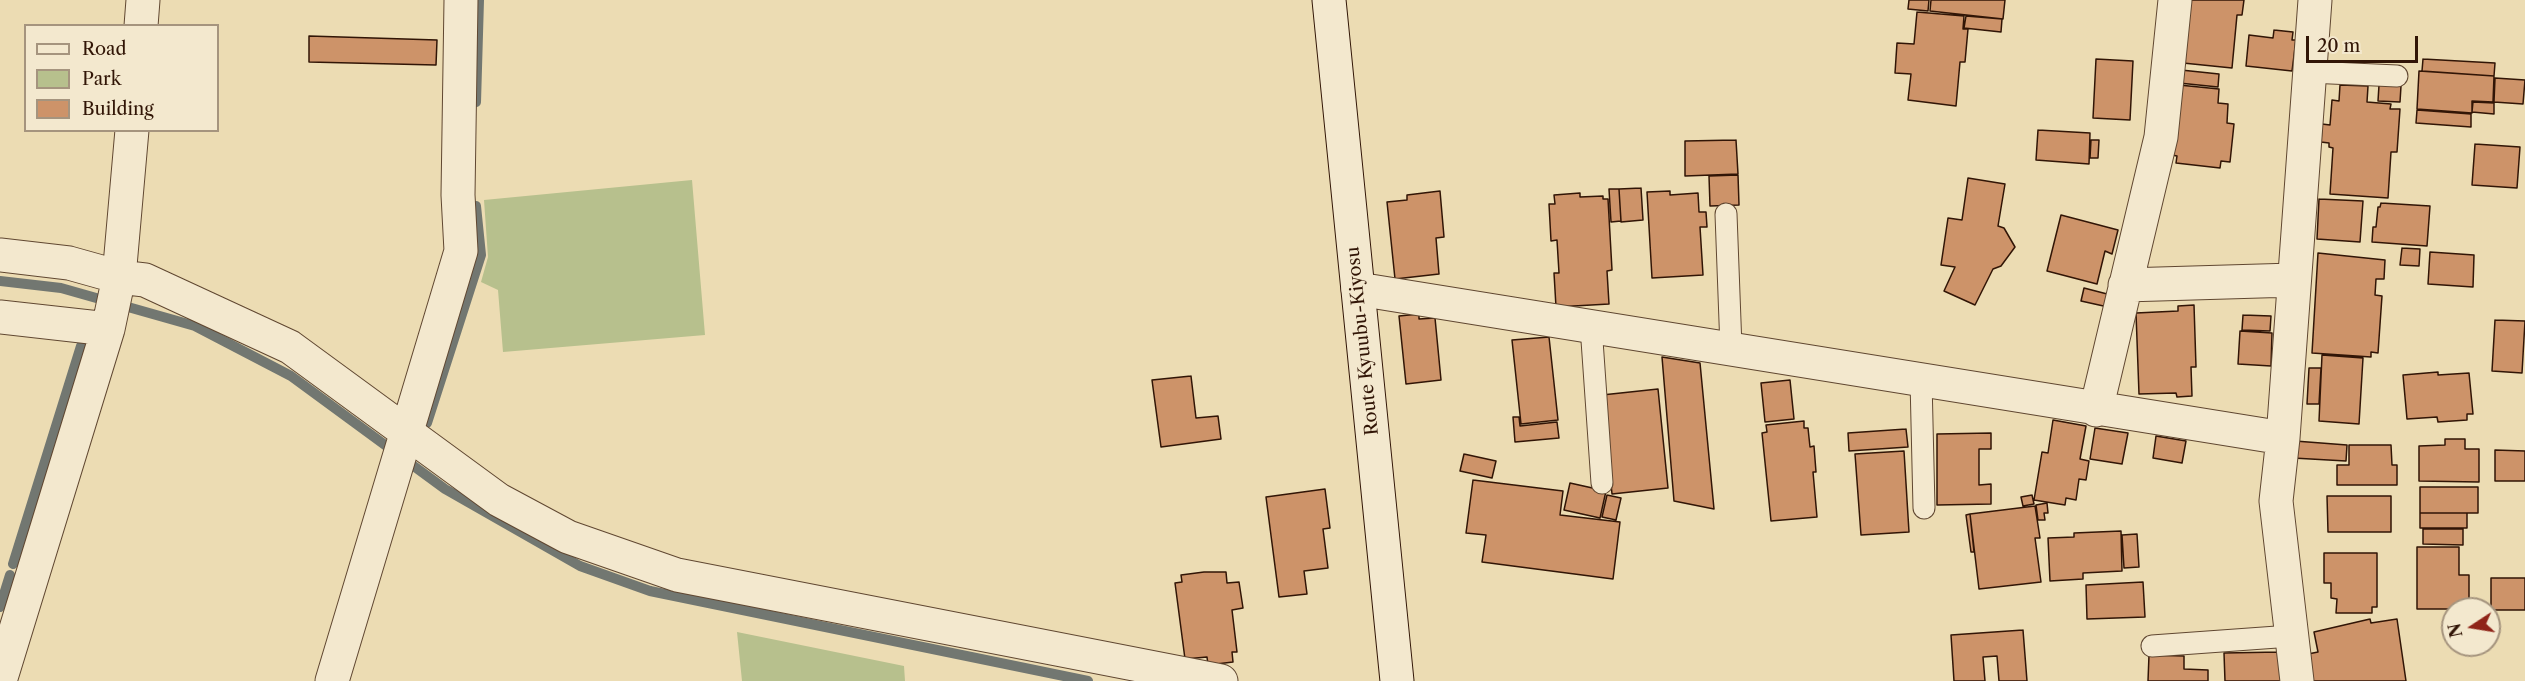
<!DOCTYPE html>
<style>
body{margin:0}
#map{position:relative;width:2525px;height:681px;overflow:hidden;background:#ecdcb3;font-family:"Libre Caslon Text",serif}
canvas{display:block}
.legend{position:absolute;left:24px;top:24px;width:195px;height:108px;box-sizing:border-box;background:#f3e8ce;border:2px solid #a5947e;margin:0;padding:8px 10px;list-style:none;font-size:18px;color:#311506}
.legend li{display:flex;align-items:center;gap:12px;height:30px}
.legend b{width:30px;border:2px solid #a5947e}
.north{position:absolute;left:2441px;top:597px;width:60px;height:60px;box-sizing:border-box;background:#f3e8ce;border:2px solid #a5947e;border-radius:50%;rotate:258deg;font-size:16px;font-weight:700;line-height:24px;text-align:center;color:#311506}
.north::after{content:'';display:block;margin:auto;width:21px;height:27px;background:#8f2418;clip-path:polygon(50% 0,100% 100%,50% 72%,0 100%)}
.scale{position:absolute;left:2306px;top:36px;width:112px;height:27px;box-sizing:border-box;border:3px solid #311506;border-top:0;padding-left:8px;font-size:18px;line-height:21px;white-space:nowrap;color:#311506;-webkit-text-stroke:4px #f3e8ce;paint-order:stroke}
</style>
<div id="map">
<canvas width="2525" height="681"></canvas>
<ul class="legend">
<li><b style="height:8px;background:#f3e8ce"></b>Road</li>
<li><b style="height:16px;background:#b7c08d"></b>Park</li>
<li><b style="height:16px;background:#cd9369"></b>Building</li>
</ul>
<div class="north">N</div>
<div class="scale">20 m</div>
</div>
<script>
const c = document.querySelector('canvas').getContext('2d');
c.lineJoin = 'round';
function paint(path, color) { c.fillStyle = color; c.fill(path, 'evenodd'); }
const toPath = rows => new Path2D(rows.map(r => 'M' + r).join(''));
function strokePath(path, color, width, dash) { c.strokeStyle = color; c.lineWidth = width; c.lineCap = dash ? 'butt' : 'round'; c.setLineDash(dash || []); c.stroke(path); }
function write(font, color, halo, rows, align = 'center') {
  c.font = font + ' "Libre Caslon Text",serif'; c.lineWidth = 5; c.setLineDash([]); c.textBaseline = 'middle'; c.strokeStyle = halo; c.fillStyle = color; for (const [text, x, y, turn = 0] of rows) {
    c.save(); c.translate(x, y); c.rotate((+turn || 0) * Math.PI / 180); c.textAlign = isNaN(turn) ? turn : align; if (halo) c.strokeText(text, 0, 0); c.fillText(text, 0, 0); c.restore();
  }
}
paint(toPath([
 [692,180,705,335,503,352,498,290,481,282,488,257,484,200],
 [737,632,904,666,905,681,742,681]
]), '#b7c08d');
strokePath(toPath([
 [476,102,479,0],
 [0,281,61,288,195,326,291,376,445,489,580,566,650,591,1088,681],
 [427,423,481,255,476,206],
 [13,564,81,346],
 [0,607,10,575]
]), '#727771', 10);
const building = toPath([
 [1909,0,1929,0,1928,11,1908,9,1909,0],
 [1931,0,2005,0,2003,19,1930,11,1931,0],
 [2183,0,2244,0,2242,15,2237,15,2232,68,2183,63,2183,0],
 [1917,12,1964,16,1963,29,1968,29,1965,62,1960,62,1956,106,1908,100,1911,74,1895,73,1897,43,1914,44,1917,12],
 [1966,16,2002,19,2001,32,1964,28,1966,16],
 [2274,30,2293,32,2292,40,2296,40,2292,71,2246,66,2249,35,2273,38,2274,30],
 [309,36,437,40,436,65,309,62,309,36],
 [2096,59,2133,61,2130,120,2093,118,2096,59],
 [2423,59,2495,63,2494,76,2422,71,2423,59],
 [2181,70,2219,74,2218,87,2179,83,2181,70],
 [2419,71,2494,76,2493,102,2472,101,2472,113,2417,109,2419,71],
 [2495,78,2525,80,2523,104,2494,102,2495,78],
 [2179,85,2219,89,2218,103,2228,104,2227,123,2234,124,2230,162,2221,161,2220,168,2176,163,2177,156,2172,155,2179,85],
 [2340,85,2368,86,2367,102,2391,104,2390,109,2400,109,2397,152,2391,152,2388,198,2330,194,2333,148,2329,147,2329,143,2321,142,2322,124,2330,125,2332,100,2339,101,2340,85],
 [2379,85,2401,86,2400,102,2378,101,2379,85],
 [2473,102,2494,103,2494,114,2472,112,2473,102],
 [2417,110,2471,114,2471,127,2416,123,2417,110],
 [2038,130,2090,133,2089,164,2036,160,2038,130],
 [1736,140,1738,174,1685,176,1685,141,1736,140],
 [2091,140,2099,140,2098,158,2090,158,2091,140],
 [2475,144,2520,147,2517,188,2472,185,2475,144],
 [1738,175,1739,205,1710,206,1709,176,1738,175],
 [1968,178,2005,184,1998,226,2004,228,2015,247,2001,266,1993,269,1975,305,1944,291,1955,267,1941,265,1948,218,1962,220,1968,178],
 [1641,188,1643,220,1621,222,1619,189,1641,188],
 [1609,189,1619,189,1621,221,1611,222,1609,189],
 [1440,191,1444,237,1436,238,1439,274,1395,279,1387,202,1407,200,1407,195,1440,191],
 [1670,191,1670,195,1698,193,1699,212,1706,212,1707,227,1700,227,1703,275,1652,278,1647,192,1670,191],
 [1580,193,1580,197,1603,196,1603,199,1608,199,1612,270,1607,271,1609,304,1556,307,1554,273,1559,273,1557,240,1551,241,1549,204,1555,204,1554,195,1580,193],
 [2319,199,2363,201,2360,242,2317,239,2319,199],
 [2381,203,2430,206,2427,246,2372,242,2373,227,2376,227,2378,207,2380,207,2381,203],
 [2061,215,2118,230,2112,254,2105,251,2097,284,2047,271,2061,215],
 [2402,248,2420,249,2419,266,2400,265,2402,248],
 [2430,252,2474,255,2473,287,2428,284,2430,252],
 [2318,253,2385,260,2384,279,2376,279,2375,295,2382,296,2378,353,2371,352,2371,357,2312,353,2318,253],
 [2084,288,2111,295,2108,307,2081,301,2084,288],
 [2194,305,2196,367,2191,367,2192,396,2177,397,2176,393,2139,394,2136,313,2178,311,2178,306,2194,305],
 [1419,314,1419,319,1435,318,1441,380,1406,384,1399,316,1419,314],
 [2243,315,2271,316,2270,331,2242,330,2243,315],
 [2495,320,2525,321,2522,373,2492,371,2495,320],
 [2240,331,2272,333,2271,366,2238,364,2240,331],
 [1549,337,1558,420,1521,424,1512,340,1549,337],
 [2322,355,2363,358,2359,424,2319,421,2322,355],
 [1662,357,1700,363,1714,509,1674,501,1662,357],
 [2309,368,2321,368,2319,404,2307,404,2309,368],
 [2438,372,2438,375,2469,373,2473,414,2467,414,2467,420,2438,422,2437,417,2407,419,2403,375,2438,372],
 [1191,376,1196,418,1218,416,1221,439,1161,447,1152,380,1191,376],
 [1790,380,1794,419,1765,422,1761,383,1790,380],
 [1658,389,1668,488,1612,494,1602,395,1658,389],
 [1513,417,1519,417,1520,426,1557,422,1559,438,1515,442,1513,417],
 [2053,420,2086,426,2080,459,2089,461,2086,480,2079,479,2076,500,2066,498,2065,505,2034,500,2042,452,2048,453,2053,420],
 [1804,421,1804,428,1808,428,1810,447,1814,446,1816,472,1813,472,1817,517,1771,521,1762,433,1767,432,1766,425,1804,421],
 [2095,428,2128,433,2122,464,2090,459,2095,428],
 [1906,429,1908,447,1849,451,1848,433,1906,429],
 [1991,433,1991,449,1979,449,1979,485,1991,484,1991,504,1937,505,1937,434,1991,433],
 [2156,436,2186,441,2182,463,2153,458,2156,436],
 [2445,439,2465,439,2465,449,2479,449,2479,482,2419,481,2419,446,2445,445,2445,439],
 [2295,441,2347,445,2346,461,2293,458,2295,441],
 [2349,445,2391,445,2392,465,2397,465,2397,485,2337,485,2337,465,2349,465,2349,445],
 [2495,450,2525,451,2525,481,2495,481,2495,450],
 [1904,451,1909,532,1861,535,1855,454,1904,451],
 [1464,454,1496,461,1492,478,1460,471,1464,454],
 [1473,480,1563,491,1560,515,1620,522,1613,579,1482,562,1486,535,1466,533,1473,480],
 [1570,483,1606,491,1600,518,1564,510,1570,483],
 [2420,487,2478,487,2478,513,2420,513,2420,487],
 [1325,489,1330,528,1323,529,1328,568,1304,571,1307,594,1279,597,1266,497,1325,489],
 [1607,495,1621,498,1616,520,1602,517,1607,495],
 [2032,495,2034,504,2023,506,2021,497,2032,495],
 [2327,496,2391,496,2391,532,2328,532,2327,496],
 [2047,503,2048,513,2044,513,2045,520,2038,520,2036,505,2047,503],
 [2035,506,2040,538,2035,538,2041,582,1979,589,1970,514,2035,506],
 [2420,513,2467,513,2467,528,2420,528,2420,513],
 [1970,514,1974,552,1971,552,1966,515,1970,514],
 [2423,529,2463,529,2463,545,2423,544,2423,529],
 [2121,531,2122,571,2083,573,2083,579,2050,581,2048,538,2074,537,2074,533,2121,531],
 [2137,534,2139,567,2124,568,2122,535,2137,534],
 [2417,547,2459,547,2459,575,2469,575,2469,609,2417,609,2417,547],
 [2324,553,2377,553,2377,607,2372,607,2372,613,2336,613,2337,599,2331,598,2331,583,2324,583,2324,553],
 [1204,572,1226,572,1227,583,1239,582,1243,608,1232,610,1237,652,1232,652,1233,662,1208,665,1207,657,1185,659,1175,583,1182,582,1181,575,1204,572],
 [2491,578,2525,578,2525,610,2491,610,2491,578],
 [2143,582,2145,617,2087,619,2086,585,2143,582],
 [2370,619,2371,623,2397,619,2406,681,2312,681,2308,654,2318,652,2314,632,2370,619],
 [2023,630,2027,681,1999,681,1997,656,1983,657,1985,681,1954,681,1951,635,2023,630],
 [2280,652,2284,681,2225,681,2224,653,2280,652],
 [2149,655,2184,656,2184,669,2208,670,2208,681,2148,681,2149,655]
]);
paint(building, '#cd9369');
strokePath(building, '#311506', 1.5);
const service = toPath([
 [2309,72,2397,76],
 [1726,214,1731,348],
 [1591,326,1602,483],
 [1921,380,1924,508],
 [2152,646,2291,636]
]);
const minor = toPath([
 [141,26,143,0],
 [0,255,69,263,119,277,145,280,290,347,499,500,568,537,677,575,1221,681],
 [2125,285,2294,280],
 [1358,289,2283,438],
 [0,317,108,329],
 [2096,410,2161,137,2175,0],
 [0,681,108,329,119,277,132,130],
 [332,681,461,251,458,195,461,0],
 [2297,681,2276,501,2283,438,2315,0]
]);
const secondary = toPath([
 [1329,0,1397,681]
]);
strokePath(service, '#604731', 23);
strokePath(minor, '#604731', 35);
strokePath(secondary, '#311506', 35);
strokePath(service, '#f3e8ce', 21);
strokePath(minor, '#f3e8ce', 33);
strokePath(secondary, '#f3e8ce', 33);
write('18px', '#311506', '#f3e8ce', [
 ["Route Kyuubu-Kiyosu",1363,341,-96]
]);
</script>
